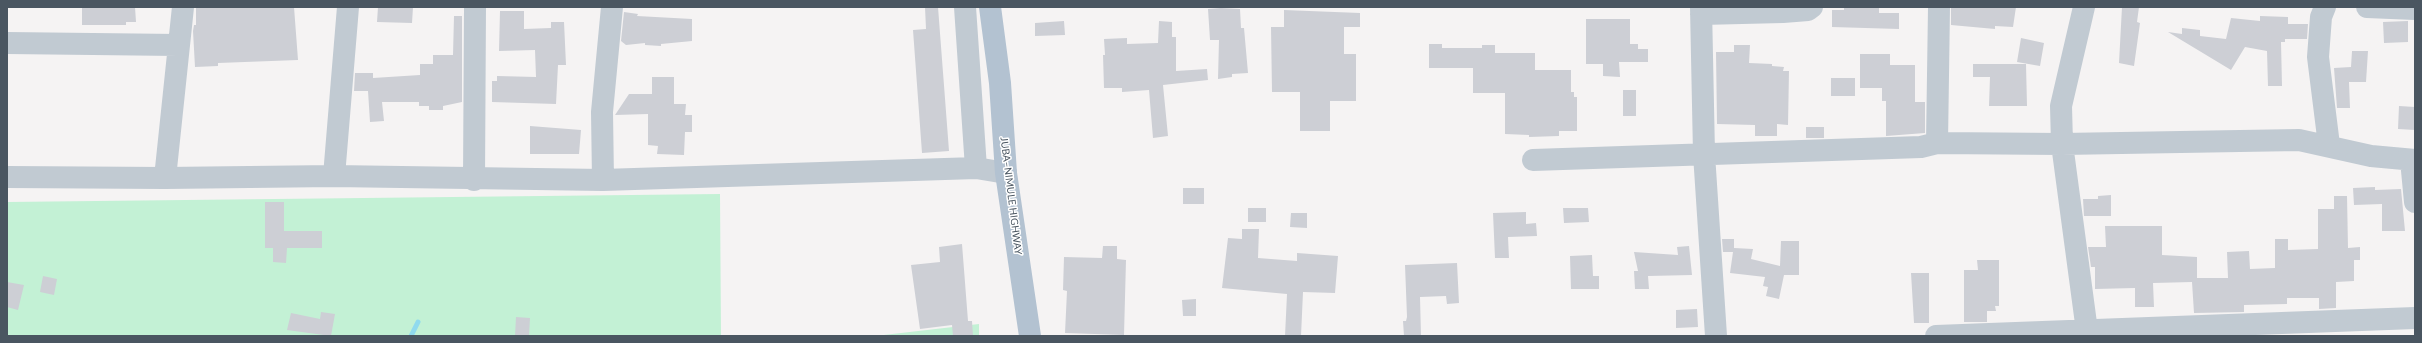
<!DOCTYPE html>
<meta charset="utf-8">
<style>
body{margin:0}
#map{position:relative;width:2422px;height:343px;overflow:hidden;background:#f5f3f3;font-family:Lato,sans-serif}
canvas{display:block}
.frame{position:absolute;inset:0;border:8px solid #4a5661;pointer-events:none}
</style>
<div id="map">
<canvas width="2422" height="343"></canvas>
<div class="frame"></div>
</div>
<script>
const c = document.querySelector('canvas').getContext('2d');
c.lineJoin = 'round';
function paint(path, color) { c.fillStyle = color; c.fill(path, 'evenodd'); }
const toPath = rows => new Path2D(rows.map(r => 'M' + r).join(''));
function strokePath(path, color, width, dash) { c.strokeStyle = color; c.lineWidth = width; c.lineCap = dash ? 'butt' : 'round'; c.setLineDash(dash || []); c.stroke(path); }
function write(font, color, halo, rows, align = 'center') {
  c.font = font + ' Lato,sans-serif'; c.lineWidth = 3; c.setLineDash([]); c.textBaseline = 'middle'; c.strokeStyle = halo; c.fillStyle = color; for (const [text, x, y, turn = 0] of rows) {
    c.save(); c.translate(x, y); c.rotate((+turn || 0) * Math.PI / 180); c.textAlign = isNaN(turn) ? turn : align; if (halo) c.strokeText(text, 0, 0); c.fillText(text, 0, 0); c.restore();
  }
}
paint(toPath([
 [720,194,721,336,7,336,7,202],
 [979,324,979,336,875,336]
]), '#c3f1d5');
strokePath(toPath([
 [411,336,418,322]
]), '#90daee', 5);
paint(toPath([
 [82,7,135,7,136,22,126,22,126,25,82,25],
 [196,7,294,7,298,60,218,63,218,66,195,67,193,31,194,25,196,25],
 [378,7,413,7,412,23,377,22],
 [925,7,938,7,949,151,922,153,913,30,926,29],
 [1844,7,1879,7,1879,13,1899,13,1899,29,1832,27,1832,10,1844,10],
 [1951,7,2016,7,2013,27,1995,26,1995,29,1951,25],
 [2122,7,2139,7,2137,22,2140,23,2134,66,2119,63],
 [1221,8,1240,9,1241,28,1244,28,1248,73,1232,74,1232,77,1218,79,1219,40,1210,40,1208,9],
 [1284,10,1360,13,1360,27,1344,27,1344,54,1356,54,1356,101,1330,101,1330,131,1300,131,1300,92,1272,92,1271,27,1284,27],
 [500,11,524,11,524,29,551,28,551,22,564,22,566,65,558,65,556,104,492,102,492,81,497,81,497,76,536,77,535,50,499,51],
 [624,12,638,14,637,16,692,19,692,41,661,44,661,46,645,45,645,43,626,45,621,41],
 [454,16,462,16,462,102,443,106,443,110,429,110,429,106,419,106,419,102,382,102,384,121,370,122,368,91,354,91,355,73,373,73,373,78,420,75,420,64,433,64,433,55,453,55],
 [2260,16,2288,17,2288,24,2308,24,2307,39,2285,39,2285,42,2281,42,2282,86,2268,86,2267,51,2245,47,2231,70,2168,32,2182,34,2182,28,2200,30,2200,36,2226,39,2231,18,2260,21],
 [1586,19,1630,19,1630,44,1638,44,1638,49,1648,49,1648,62,1619,62,1620,77,1603,76,1603,64,1586,64],
 [1064,21,1065,35,1035,36,1035,23],
 [1159,21,1172,22,1172,37,1176,37,1176,71,1207,69,1208,80,1163,85,1168,136,1153,138,1149,90,1122,92,1122,88,1104,88,1103,55,1105,55,1104,39,1127,38,1127,44,1158,43],
 [2408,21,2408,42,2384,43,2383,22],
 [2021,38,2044,43,2040,66,2017,62],
 [1429,44,1442,44,1442,48,1482,48,1482,45,1495,45,1495,53,1535,53,1535,70,1571,70,1571,92,1574,92,1574,97,1577,97,1577,131,1559,131,1559,136,1529,137,1529,135,1505,134,1505,93,1473,93,1473,68,1429,68],
 [1734,45,1750,45,1749,63,1772,64,1772,66,1784,67,1783,71,1789,71,1788,125,1777,124,1777,136,1755,136,1755,125,1717,124,1716,52,1734,52],
 [2352,51,2368,51,2366,82,2349,82,2350,108,2337,108,2334,68,2351,67],
 [1860,54,1890,54,1890,65,1915,65,1915,102,1925,102,1925,133,1886,136,1886,101,1882,101,1882,88,1860,88],
 [1973,64,2026,64,2027,106,1989,106,1990,77,1973,77],
 [652,77,674,77,674,104,686,104,685,115,692,115,692,132,685,132,684,155,657,154,658,146,648,145,648,114,615,115,629,94,652,94],
 [1831,78,1855,78,1855,96,1831,96],
 [1623,90,1636,90,1636,116,1623,116],
 [2399,106,2415,107,2415,130,2398,129],
 [530,126,581,130,579,154,530,154],
 [1806,127,1824,127,1824,138,1806,138],
 [2375,187,2375,190,2401,189,2405,231,2382,231,2382,204,2354,205,2353,188],
 [1183,188,1204,188,1204,204,1183,204],
 [2111,195,2111,216,2084,216,2083,199,2098,199,2098,196],
 [2334,196,2347,196,2348,248,2360,247,2360,260,2354,260,2354,281,2336,282,2336,308,2319,309,2319,298,2287,298,2287,304,2244,305,2244,312,2194,313,2192,282,2153,283,2154,307,2135,307,2135,288,2095,289,2095,267,2091,267,2088,247,2106,247,2105,226,2162,226,2162,255,2197,257,2197,278,2228,278,2227,252,2249,251,2250,269,2275,268,2275,239,2288,239,2288,250,2318,249,2318,209,2334,209],
 [265,202,284,202,284,231,322,231,322,248,287,248,286,263,273,262,273,248,265,248],
 [1248,208,1266,208,1266,222,1248,222],
 [1563,208,1588,208,1589,222,1564,223],
 [1526,212,1526,224,1536,223,1537,236,1508,237,1509,258,1495,258,1493,213],
 [1291,213,1307,213,1307,228,1290,227],
 [1242,229,1259,229,1258,258,1297,261,1297,253,1338,256,1335,293,1303,292,1301,336,1285,336,1287,294,1222,288,1228,238,1242,239],
 [1722,239,1734,239,1734,248,1753,249,1751,259,1780,266,1781,241,1799,241,1799,275,1784,275,1779,299,1766,296,1768,287,1763,286,1765,277,1730,273,1733,252,1723,252],
 [962,244,968,321,972,321,973,336,953,336,952,325,920,329,911,265,940,262,939,247],
 [1103,246,1117,246,1117,259,1126,260,1124,335,1065,333,1067,291,1063,290,1064,257,1102,258],
 [1689,246,1692,275,1648,276,1649,289,1635,289,1634,271,1638,271,1634,252,1678,255,1677,247],
 [1592,255,1593,276,1599,276,1599,289,1571,289,1570,256],
 [1977,260,1999,260,1999,306,1995,306,1996,311,1987,311,1987,322,1964,322,1964,270,1978,270],
 [1457,263,1459,303,1447,304,1446,296,1420,297,1421,336,1404,336,1403,321,1406,321,1407,317,1405,265],
 [1911,273,1929,273,1929,323,1914,323],
 [43,276,57,279,54,295,40,292],
 [7,282,24,285,18,310,7,307],
 [1196,299,1196,316,1183,316,1182,300],
 [1697,309,1698,327,1676,328,1676,310],
 [321,312,335,314,331,336,287,330,291,313,320,319],
 [516,317,530,318,529,336,515,336]
]), '#cdcfd5');
strokePath(toPath([
 [965,7,976,168],
 [1701,7,1704,154,1716,336],
 [2084,7,2061,106,2062,144,2087,331],
 [2325,7,2321,17,2318,57,2329,145],
 [2367,7,2415,9],
 [1701,14,1783,12,1808,10,1812,7],
 [7,43,178,45],
 [1937,143,1939,7],
 [1533,160,1921,147,1937,143,2062,144,2299,140,2371,156,2415,160],
 [2411,160,2415,202],
 [334,176,348,7],
 [7,177,165,178,334,176,603,180,976,168,1006,173],
 [165,178,183,7],
 [474,180,475,7],
 [603,180,602,112,612,7],
 [1936,336,2415,318]
]), '#c1cad2', 22);
strokePath(toPath([
 [990,7,1000,83,1006,173,1030,336]
]), '#b3c2d1', 22);
write('10px', '#4a5661', '#fff', [
 ["JUBA–NIMULE HIGHWAY",1011,196,83]
]);
</script>
